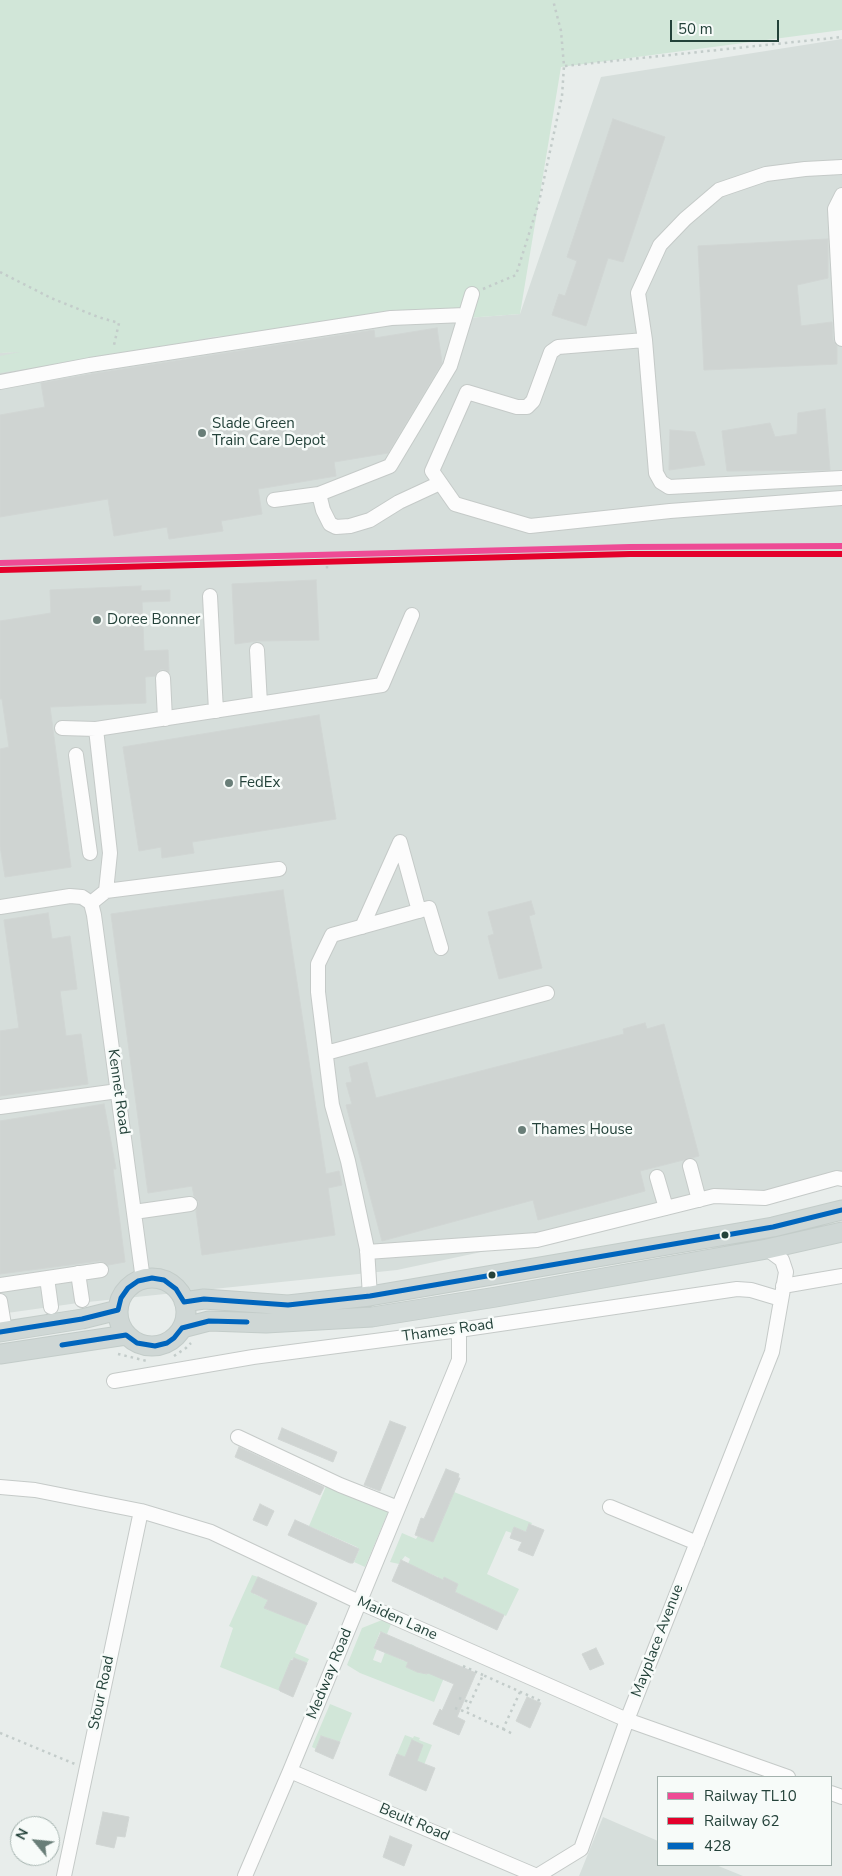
<!DOCTYPE html>
<style>
body{margin:0}
#map{position:relative;width:842px;height:1876px;overflow:hidden;background:#e8edeb;font-family:"Nunito Sans",sans-serif}
canvas{display:block}
.legend{position:absolute;left:657px;top:1776px;width:175px;height:90px;box-sizing:border-box;background:#f7fbf9;border:1px solid #a3b1ad;margin:0;padding:6px 9px;list-style:none;font-size:15px;color:#24423a}
.legend li{display:flex;align-items:center;gap:10px;height:25px}
.legend b{width:25px;border:1px solid #a3b1ad}
.north{position:absolute;left:10px;top:1816px;width:50px;height:50px;box-sizing:border-box;background:#f7fbf9;border:1px solid #a3b1ad;border-radius:50%;rotate:298deg;font-size:14px;font-weight:700;line-height:20px;text-align:center;color:#24423a}
.north::after{content:'';display:block;margin:auto;width:18px;height:22px;background:#697e78;clip-path:polygon(50% 0,100% 100%,50% 72%,0 100%)}
.scale{position:absolute;left:670px;top:20px;width:109px;height:22px;box-sizing:border-box;border:2px solid #24423a;border-top:0;padding-left:6px;font-size:15px;line-height:18px;white-space:nowrap;color:#24423a;-webkit-text-stroke:4px #f7fbf9;paint-order:stroke}
</style>
<div id="map">
<canvas width="842" height="1876"></canvas>
<ul class="legend">
<li><b style="height:6px;background:#ee4b95"></b>Railway TL10</li>
<li><b style="height:6px;background:#e4002b"></b>Railway 62</li>
<li><b style="height:6px;background:#0065bd"></b>428</li>
</ul>
<div class="north">N</div>
<div class="scale">50 m</div>
</div>
<script>
const c = document.querySelector('canvas').getContext('2d');
c.lineJoin = 'round';
function paint(path, color) { c.fillStyle = color; c.fill(path, 'evenodd'); }
const toPath = rows => new Path2D(rows.map(r => 'M' + r).join(''));
function strokePath(path, color, width, dash) { c.strokeStyle = color; c.lineWidth = width; c.lineCap = dash ? 'butt' : 'round'; c.setLineDash(dash || []); c.stroke(path); }
function write(font, color, halo, rows, align = 'center') {
  c.font = font + ' "Nunito Sans",sans-serif'; c.lineWidth = 5; c.setLineDash([]); c.textBaseline = 'middle'; c.strokeStyle = halo; c.fillStyle = color; for (const [text, x, y, turn = 0] of rows) {
    c.save(); c.translate(x, y); c.rotate((+turn || 0) * Math.PI / 180); c.textAlign = isNaN(turn) ? turn : align; if (halo) c.strokeText(text, 0, 0); c.fillText(text, 0, 0); c.restore();
  }
}
paint(toPath([
 [842,39,842,1175,397,1270,78,1303,0,1314,0,353,520,314,601,77],
 [603,1817,658,1841,658,1865,716,1865,743,1876,579,1876]
]), '#d6dedb');
paint(toPath([
 [0,0,842,0,842,30,561,67,520,314,212,337,158,348,0,373,0,356,20,352,0,353],
 [327,1484,376,1504,388,1512,365,1567,354,1562,359,1550,357,1547,309,1526],
 [454,1492,532,1523,526,1532,514,1527,512,1533,506,1531,487,1574,519,1589,506,1616,455,1592,458,1584,444,1577,432,1600,429,1599,438,1577,408,1564,410,1559,405,1556,399,1564,390,1562,402,1533,416,1539,418,1536,433,1542,445,1513,433,1500,448,1506],
 [252,1575,258,1577,254,1594,268,1600,265,1608,277,1613,280,1606,299,1622,307,1625,295,1653,309,1659,307,1663,294,1658,291,1660,280,1691,220,1667,233,1628,229,1626],
 [382,1620,391,1624,387,1634,380,1632,374,1647,377,1649,373,1660,381,1663,385,1652,404,1661,411,1644,415,1646,406,1667,420,1673,423,1668,422,1672,427,1674,428,1671,450,1663,434,1702,360,1673,347,1665,362,1628],
 [330,1704,352,1713,340,1742,321,1736,316,1749,312,1747,313,1744],
 [405,1735,413,1738,414,1736,420,1738,419,1740,432,1745,424,1765,397,1754]
]), '#d1e6d8');
const building = toPath([
 [613,119,665,137,623,262,608,258,586,326,552,315,559,294,565,296,577,261,567,257,613,119],
 [828,239,828,278,797,285,801,326,832,322,833,340,837,346,837,364,704,370,698,246,828,239],
 [437,328,442,363,388,453,334,462,336,476,258,489,262,514,221,521,223,531,169,539,167,527,114,536,108,499,0,517,0,415,45,407,41,383,91,374,374,330,375,338,437,328],
 [825,409,830,470,727,471,722,431,770,423,775,437,797,434,798,413,825,409],
 [670,430,695,432,705,465,669,470,670,430],
 [316,580,319,640,257,641,235,644,232,584,316,580],
 [141,586,141,591,170,590,170,601,142,602,144,651,168,650,169,672,162,669,158,671,155,676,145,677,146,703,50,707,71,867,5,877,0,846,0,749,9,747,2,699,0,699,0,621,51,613,50,590,141,586],
 [319,715,336,819,192,842,194,853,162,858,161,847,139,851,123,747,319,715],
 [283,890,326,1174,339,1171,342,1185,328,1188,335,1235,202,1255,196,1211,199,1202,194,1196,192,1186,148,1193,111,914,283,890],
 [531,901,535,914,529,916,542,968,499,979,488,936,494,934,488,912,531,901],
 [48,913,52,939,70,936,77,989,60,991,66,1036,81,1034,88,1084,0,1096,0,1031,19,1028,4,920,48,913],
 [645,1023,647,1029,664,1024,699,1156,640,1171,645,1191,590,1206,538,1220,533,1200,382,1241,346,1105,352,1104,346,1083,352,1082,349,1067,367,1062,376,1098,624,1034,623,1029,645,1023],
 [104,1104,116,1169,113,1169,125,1262,108,1265,100,1261,0,1274,0,1121,104,1104],
 [390,1421,406,1427,380,1491,364,1485,390,1421],
 [282,1428,337,1452,333,1462,278,1439,282,1428],
 [239,1447,324,1487,320,1495,235,1457,239,1447],
 [446,1469,459,1474,458,1478,460,1478,433,1542,415,1535,421,1518,424,1519,446,1469],
 [260,1504,274,1511,267,1526,253,1520,260,1504],
 [295,1520,357,1548,359,1549,353,1563,350,1563,288,1535,295,1520],
 [529,1524,544,1530,533,1556,518,1550,522,1542,510,1538,514,1527,526,1532,529,1524],
 [401,1560,443,1580,444,1577,458,1584,455,1592,504,1615,497,1630,392,1581,401,1560],
 [258,1577,317,1603,307,1625,264,1608,268,1600,251,1592,258,1577],
 [381,1632,476,1673,457,1717,465,1721,459,1735,433,1724,440,1709,442,1711,454,1684,428,1673,427,1674,417,1672,406,1667,408,1662,374,1648,381,1632],
 [596,1648,604,1664,590,1670,582,1654,596,1648],
 [294,1658,307,1663,293,1697,280,1691,279,1689,291,1660,292,1661,294,1658],
 [527,1697,541,1703,530,1728,516,1721,527,1697],
 [321,1736,340,1742,333,1759,315,1751,321,1736],
 [412,1740,423,1745,417,1761,435,1768,426,1791,389,1775,397,1754,405,1757,412,1740],
 [103,1812,129,1817,125,1837,117,1836,114,1848,96,1844,103,1812],
 [390,1836,412,1845,404,1866,383,1857,390,1836]
]);
paint(building, '#cfd4d2');
strokePath(building, '#d1d6d4', 1);
const minor = toPath([
 [842,167,805,169,766,174,719,190,685,219,660,245,638,293,645,340,656,473,661,482,669,487,842,478],
 [842,195,835,209,842,339],
 [645,340,558,347,551,352,533,401,527,407,517,407,467,392,432,471,455,504,530,526,670,511,842,498],
 [0,382,90,365,391,318,465,315],
 [319,494,323,510,330,524,336,527,350,526,370,520,399,502,440,483],
 [274,500,319,494,390,466,450,366,472,294],
 [210,596,216,711],
 [257,650,260,704],
 [163,678,165,719],
 [62,728,96,729],
 [76,755,90,853],
 [106,891,279,869],
 [91,903,94,915,143,1280],
 [0,907,70,896,82,897,91,903,106,891,110,853,96,729,382,685,412,615],
 [362,927,400,842,419,911],
 [326,1053,547,993],
 [0,1107,118,1091],
 [690,1166,699,1200],
 [657,1177,666,1208],
 [134,1212,190,1204],
 [367,1252,537,1240,714,1196,765,1198,837,1178,842,1179],
 [78,1273,82,1300],
 [47,1278,51,1307],
 [0,1285,101,1270],
 [783,1286,842,1276],
 [370,1296,367,1249,348,1161,332,1105,318,992,318,964,332,935,429,908,441,948],
 [0,1301,5,1331],
 [114,1381,253,1357,459,1330,737,1289,751,1290,781,1299],
 [238,1437,340,1485,398,1508],
 [0,1487,35,1490,141,1511,211,1532,359,1602,627,1720,788,1777],
 [610,1507,697,1543],
 [290,1771,537,1876],
 [831,1793,842,1797],
 [64,1876,141,1511],
 [245,1876,290,1771,459,1360,459,1330],
 [537,1876,581,1849,627,1720,772,1352,786,1272,782,1260,767,1249]
]);
const major = toPath([
 '118 1312a34 34 0 1 1 68 0a34 34 0 1 1-68 0Z',
 [184,1302,204,1299,288,1305,370,1296,773,1227,842,1210],
 [182,1328,209,1321,266,1323,372,1317,496,1297,767,1249,842,1232],
 [0,1332,82,1319,118,1310],
 [0,1354,126,1335]
]);
strokePath(minor, '#c5cac8', 16);
strokePath(major, '#c3ccc9', 21);
strokePath(toPath([
 [565,66,842,37],
 [0,272,51,298,98,317,119,323,114,345],
 [483,289,516,275,539,202,562,96,564,66,561,31,553,0],
 [327,566,327,570],
 [118,1354,147,1361],
 [174,1356,186,1348,191,1343],
 [463,1666,483,1675],
 [520,1692,503,1729,466,1712,483,1675,543,1702],
 [459,1698,471,1703],
 [455,1708,466,1712],
 [503,1729,513,1734],
 [0,1733,75,1764]
]), '#c3ccca', 2.5, [2.5, 4]);
strokePath(minor, '#fcfcfc', 14);
strokePath(major, '#cfd7d5', 19);
strokePath(toPath([
 [0,1332,82,1319,118,1310,121,1298,128,1288,138,1281,152,1278,164,1280,176,1289,184,1302,204,1299,288,1305,370,1296,773,1227,842,1210],
 [62,1345,126,1335,137,1343,155,1346,167,1343,174,1338,182,1328,209,1321,247,1322]
]), '#0065bd', 5);
strokePath(toPath([
 [0,563,630,547,842,546]
]), '#ee4b95', 6);
strokePath(toPath([
 [0,570,630,554,842,554]
]), '#e4002b', 6);
for (const [x, y, r, color] of [
 [202,433,5,"#697e78"],
 [97,620,5,"#697e78"],
 [229,783,5,"#697e78"],
 [522,1130,5,"#697e78"],
 [725,1235,4.5,"#24423a"],
 [492,1275,4.5,"#24423a"]
]) { const dot = new Path2D(); dot.arc(x, y, r, 0, 2 * Math.PI); c.fillStyle = color; c.fill(dot); strokePath(dot, '#f7fbf9', 2); }
write('15px', '#24423a', '#f7fbf9', [
 ["Slade Green",212,424],
 ["Train Care Depot",212,441],
 ["Doree Bonner",107,620],
 ["FedEx",239,783],
 ["Thames House",532,1130]
], 'left');
write('15px', '#24423a', '#f7fbf9', [
 ["Kennet Road",118,1092,82],
 ["Thames Road",448,1331,-8],
 ["Maiden Lane",397,1619,24],
 ["Mayplace Avenue",658,1641,-69],
 ["Medway Road",330,1674,-68],
 ["Stour Road",102,1693,-78],
 ["Beult Road",414,1823,23]
]);
</script>
